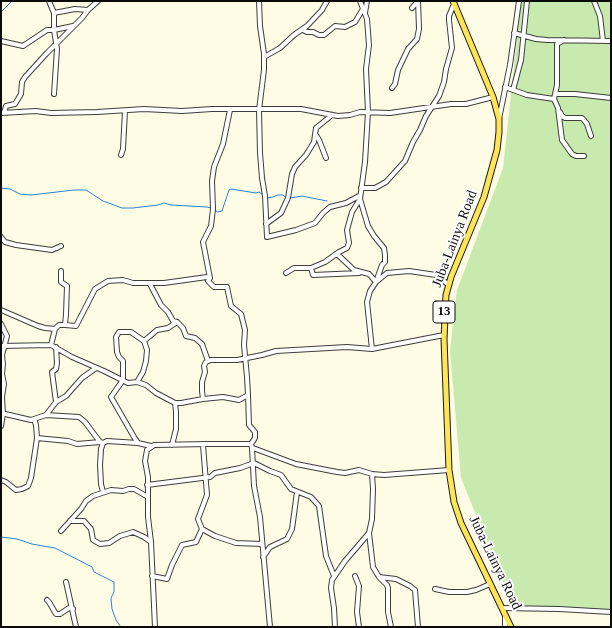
<!DOCTYPE html>
<style>
body{margin:0}
#map{position:relative;width:612px;height:628px;overflow:hidden;background:#fffce6;font-family:"Times New Roman",serif}
canvas{display:block}
.frame{position:absolute;inset:0;border:2px solid #0a0a0a;pointer-events:none}
</style>
<div id="map">
<canvas width="612" height="628"></canvas>
<div class="frame"></div>
</div>
<script>
const c = document.querySelector('canvas').getContext('2d');
c.lineJoin = 'round';
function paint(path, color) { c.fillStyle = color; c.fill(path, 'evenodd'); }
const toPath = rows => new Path2D(rows.map(r => 'M' + r).join(''));
function strokePath(path, color, width, dash) { c.strokeStyle = color; c.lineWidth = width; c.lineCap = dash ? 'butt' : 'round'; c.setLineDash(dash || []); c.stroke(path); }
function write(font, color, halo, rows, align = 'center') {
  c.font = font + ' "Times New Roman",serif'; c.lineWidth = 4; c.setLineDash([]); c.textBaseline = 'middle'; c.strokeStyle = halo; c.fillStyle = color; for (const [text, x, y, turn = 0] of rows) {
    c.save(); c.translate(x, y); c.rotate((+turn || 0) * Math.PI / 180); c.textAlign = isNaN(turn) ? turn : align; if (halo) c.strokeText(text, 0, 0); c.fillText(text, 0, 0); c.restore();
  }
}
paint(toPath([
 [521,1,611,1,611,613,515,611,461,478,450,351,454,314,457,290,503,168]
]), '#c9eaaf');
strokePath(toPath([
 [1,12,12,1],
 [1,188,10,189,20,194,31,195,74,190,86,190,103,201,122,208,133,208,158,205,164,203,171,205,207,207,211,208],
 [267,198,273,197,278,195,283,195,287,198],
 [290,198,302,196,327,201],
 [214,210,218,212,222,211,229,190,231,189,256,193,259,192,263,195],
 [1,537,17,539,32,544,55,548,92,567,94,572,114,582,114,592,111,598,112,609,116,620,121,627]
]), '#2b83d4', 1);
const minor = toPath([
 [49,1,54,13,75,9,88,10],
 [259,1,260,26,264,54,264,70,259,110,260,153,262,178,265,196,267,237,296,230,315,223,323,213,330,207,346,203,359,196],
 [360,1,367,19,369,45,366,69,368,112,365,162,360,199,368,226,374,236,384,248,385,255,385,262,382,265,376,282,370,291,367,302,372,349],
 [594,1,600,16,603,41],
 [412,8,418,1],
 [54,13,54,30,57,49,54,94],
 [365,13,367,1],
 [303,30,307,32,313,32,319,35,324,35,335,26,345,27,355,22,363,9],
 [514,33,536,39,547,40,611,41],
 [1,41,23,46,47,30,54,30,73,26],
 [264,57,280,48,294,35,307,26,322,10,327,1],
 [505,87,527,95,554,99,558,108,562,140,572,154,576,156,584,156],
 [392,88,395,84,398,70,408,49,417,39,419,29,418,1],
 [513,90,521,60,527,1],
 [556,94,575,94,611,98],
 [554,99,557,85,557,44,564,40],
 [560,112,562,116,565,118,582,118,584,120,587,124,591,136],
 [1,113,36,111,51,113,97,112,144,109,182,111,212,109,301,109,338,116,350,115,360,112,390,113,451,104,466,104,493,97],
 [4,113,6,106,15,104,21,94,22,82,25,77,47,53,82,18,88,10,98,1],
 [499,119,510,65,519,1],
 [316,135,319,140,326,158],
 [121,155,123,149,125,111],
 [361,188,375,188,386,182,405,161,413,142,420,130,426,116,439,96,444,82,446,69,452,48,449,20,449,16,454,4],
 [266,224,281,213,288,198,292,174,295,167,306,155,314,142,316,128,332,115],
 [1,237,5,242,16,245,52,250,61,246],
 [337,254,354,270,369,274,376,282,387,273,409,271,436,275,449,285],
 [311,268,313,275,359,273],
 [286,273,294,268,311,268,325,262,339,252,347,248,349,243,347,230,352,212,360,199],
 [210,278,203,242,211,226,213,209,212,181,214,167,223,144,230,110],
 [150,284,161,305,168,312,173,321,177,322,183,328,186,336,195,338,202,344,208,361],
 [1,310,38,326,45,328,55,329,51,345,72,357,104,371,128,383,137,382,146,385,156,393,175,403,181,403,203,399,202,391,202,382,205,372,204,366,206,362,211,360,237,360,262,355,276,351,347,347,372,349,444,335],
 [1,324,7,336,2,355,3,364,2,374,4,384,2,397,3,414,1,426],
 [65,325,76,326,95,289,108,281,123,280,133,283,164,283,207,277,210,278,208,281,214,287,227,287,231,306,241,314,245,330,244,345,247,377,248,395,239,400,223,397,203,399],
 [55,329,59,325,65,325,66,314,67,286,61,282,61,271],
 [1,346,51,345],
 [56,347,57,363,56,369,52,372,56,402],
 [137,382,143,372,146,361,147,350,144,341],
 [248,395,249,425,255,432,255,438,251,444],
 [1,413,31,420,46,415,56,402,66,396,82,378,96,368],
 [46,415,79,417,85,422,100,442,103,443],
 [37,438,68,441,77,444,100,442],
 [172,445,176,429,176,412,175,403],
 [151,446,138,443,134,437,111,397,123,380,123,361,119,357,117,352,116,337,119,332,131,332,144,341,157,330,168,328,177,322],
 [253,448,296,464,337,472,345,473,359,470,372,474],
 [1,480,6,482,16,490,22,489,28,486,31,478,37,438,36,425,34,419],
 [147,485,210,477,215,473,240,468,254,463,270,471,281,475,291,489,311,497,319,506,326,556,334,576],
 [103,492,101,484,100,465,101,449,103,443,107,441,138,443],
 [70,521,84,521,91,529,93,540,100,544,109,543,120,536,133,532,144,537,151,542],
 [202,529,215,536,236,543,262,544],
 [61,531,81,509,86,501,93,496,111,490,123,491,129,489,134,489,148,497],
 [369,533,373,567,379,577,396,579,410,586,415,590,418,627],
 [263,557,270,547,287,539,292,529,297,492],
 [152,576,167,579,172,565,182,545,196,542,202,529,198,519,207,495,203,445],
 [355,576,359,586,357,612,359,627],
 [379,577,387,585,388,588,388,612,391,627],
 [66,582,76,627],
 [435,589,449,592,467,592,476,590,490,584],
 [47,600,49,602,56,614,60,614,69,608,73,609],
 [502,608,559,609,611,612],
 [505,616,505,627],
 [155,627,151,542,148,517,148,477,145,461,147,450,154,445,208,444,251,444,252,448,254,486,260,517,270,627],
 [335,627,334,608,331,588,332,580,345,561,369,533,372,519,373,489,372,474,384,475,449,470]
]);
const major = toPath([
 [453,1,493,97,499,119,499,132,497,150,484,197,451,277,446,295,444,339,449,470,454,502,461,523,511,627]
]);
strokePath(minor, '#3d3d3d', 6);
strokePath(major, '#1b1b1b', 7);
strokePath(minor, '#fff', 4);
strokePath(major, '#ffe456', 5);
for (const [x, y, w] of [
 [444,312,22]
]) { const box = new Path2D(); box.roundRect(x - w / 2, y - 11, w, 22, 3); c.fillStyle = '#fff'; c.fill(box); strokePath(box, '#0a0a0a', 1); }
write('bold 13px', '#0a0a0a', null, [
 ["13",444,312]
]);
write('14px', '#0a0a0a', '#fff', [
 ["Juba-Lainya Road",455,239,-69],
 ["Juba-Lainya Road",495,563,64]
]);
</script>
